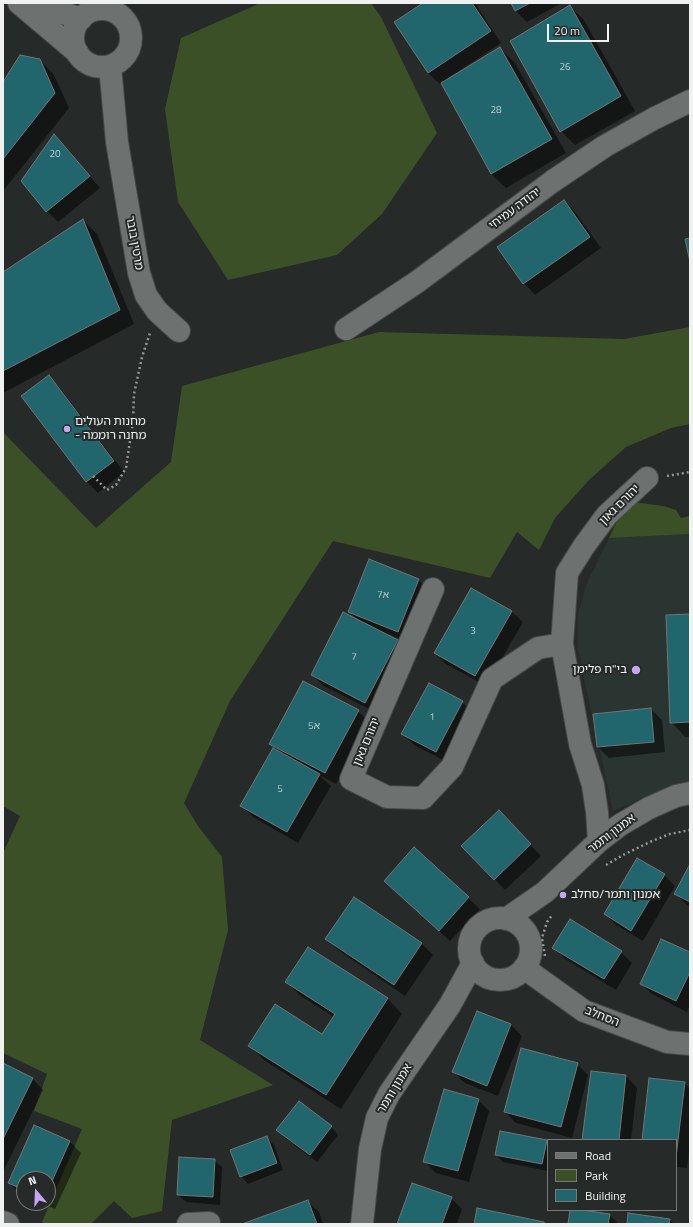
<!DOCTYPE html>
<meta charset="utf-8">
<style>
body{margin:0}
#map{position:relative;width:693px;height:1227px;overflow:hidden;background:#262a29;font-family:"Titillium Web",sans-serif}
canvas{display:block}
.frame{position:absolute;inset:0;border:4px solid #f0f2f2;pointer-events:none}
.legend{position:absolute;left:547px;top:1139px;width:130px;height:72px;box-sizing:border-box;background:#262a29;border:1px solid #777a79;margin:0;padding:5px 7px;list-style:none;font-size:12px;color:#f0f2f2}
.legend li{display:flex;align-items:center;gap:8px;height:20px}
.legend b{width:20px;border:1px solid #777a79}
.north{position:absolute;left:16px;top:1171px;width:40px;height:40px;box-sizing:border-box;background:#262a29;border:1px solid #777a79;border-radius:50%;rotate:341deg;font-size:11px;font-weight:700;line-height:16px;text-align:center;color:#f0f2f2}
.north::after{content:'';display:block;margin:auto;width:14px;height:18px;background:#c6a6f0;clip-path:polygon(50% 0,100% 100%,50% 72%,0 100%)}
.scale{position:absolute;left:547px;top:24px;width:62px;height:18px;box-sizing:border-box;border:2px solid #f0f2f2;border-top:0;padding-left:5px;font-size:12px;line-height:14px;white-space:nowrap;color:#f0f2f2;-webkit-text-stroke:3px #262a29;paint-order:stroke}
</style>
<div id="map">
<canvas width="693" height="1227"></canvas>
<div class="frame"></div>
<ul class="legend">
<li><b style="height:5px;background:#6d7170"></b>Road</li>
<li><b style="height:11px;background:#3c5028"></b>Park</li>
<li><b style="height:11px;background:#22666d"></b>Building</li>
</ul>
<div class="north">N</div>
<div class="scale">20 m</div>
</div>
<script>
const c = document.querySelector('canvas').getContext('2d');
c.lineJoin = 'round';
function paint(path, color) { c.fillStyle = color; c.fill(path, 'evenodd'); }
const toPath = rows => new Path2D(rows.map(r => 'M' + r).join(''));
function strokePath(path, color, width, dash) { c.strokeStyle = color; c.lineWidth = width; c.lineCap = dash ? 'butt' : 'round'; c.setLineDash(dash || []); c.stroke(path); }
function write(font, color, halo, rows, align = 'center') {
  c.font = font + ' "Titillium Web","Noto Sans Hebrew",sans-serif'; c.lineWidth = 4; c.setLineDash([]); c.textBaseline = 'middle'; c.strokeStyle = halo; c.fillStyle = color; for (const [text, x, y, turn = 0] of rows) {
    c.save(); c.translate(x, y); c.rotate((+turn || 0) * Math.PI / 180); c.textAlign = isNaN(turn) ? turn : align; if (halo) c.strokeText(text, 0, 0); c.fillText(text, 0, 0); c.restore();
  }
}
paint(toPath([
 [690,534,690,783,673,785,613,811,578,650,578,613,587,583,609,538]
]), '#2a3532');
paint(toPath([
 [258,3,371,3,381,17,437,133,382,214,337,255,228,280,178,202,165,109,181,38,256,5],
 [690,327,690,424,671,428,626,447,589,480,555,518,539,550,517,532,490,578,333,541,230,701,184,803,198,826,222,857,228,930,200,1040,273,1085,172,1120,162,1211,132,1218,114,1201,91,1224,46,1224,42,1222,82,1129,34,1111,47,1074,3,1053,3,853,20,816,3,806,3,432,96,528,171,462,182,386,379,332,624,339],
 [633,502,663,506,676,510,681,518,690,516,690,534,609,538,623,509]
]), '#3c5028');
paint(toPath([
 [425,3,475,3,501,43,448,78,449,79,500,48,515,63,566,153,506,188,491,174,441,83,440,84,428,73],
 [512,3,562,3,527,22,516,11],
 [569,6,584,20,635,111,575,145,561,131],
 [40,60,54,75,69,108,3,191,3,84],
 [65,147,100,188,58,222,47,211],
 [564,201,575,212,601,248,535,295,524,283],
 [83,220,97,234,134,324,3,393,3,274],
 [49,376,60,388,124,472,98,493,86,481],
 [418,580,430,591,409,642,380,631,380,632,397,641,408,652,377,713,324,686,312,675,358,620,349,612],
 [511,611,523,622,486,686,446,664,435,653],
 [690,615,690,737,685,737,671,722],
 [462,702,473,713,447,762,414,745,403,734],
 [651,709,662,720,665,752,609,758,598,747],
 [358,711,369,722,336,784,319,775,331,786,298,843,253,817,241,805,275,748,271,744],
 [498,812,541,856,505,890,463,846],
 [414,848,480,909,450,941,396,892],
 [690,866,690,907,687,905,676,894],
 [664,875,675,886,643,941,616,925,605,914],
 [354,898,422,944,433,955,405,996,338,950,327,939],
 [554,947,621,952,632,963,616,990,565,959],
 [308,948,388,999,402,1014,341,1109,264,1060,250,1046,322,1036,334,1017,301,996,286,982],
 [690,954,690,1005,687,1012,652,994,641,983],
 [511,1025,522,1036,498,1096,465,1083,453,1072],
 [577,1064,588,1075,572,1138,516,1123,505,1112],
 [3,1065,32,1078,43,1090,3,1172],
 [626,1076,637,1088,631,1140,583,1140],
 [685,1083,690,1089,690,1143,687,1168,676,1167,676,1140,643,1140],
 [478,1100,489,1111,469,1182,436,1173,425,1162],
 [331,1127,338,1135,317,1162,285,1138,278,1130],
 [266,1137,274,1145,283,1170,248,1184,241,1176],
 [547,1141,548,1142,548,1171,503,1162,496,1155],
 [70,1142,81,1153,55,1209,41,1203,48,1203,48,1179,24,1179,24,1195,20,1194,9,1183],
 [214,1160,222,1167,220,1205,186,1202,178,1195],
 [451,1198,462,1209,457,1224,399,1224],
 [307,1201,319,1212,323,1224,245,1224],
 [571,1210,609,1215,617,1222,616,1224,569,1224],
 [670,1220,674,1224,628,1224]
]), '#0007');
const building = toPath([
 [423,3,472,3,491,31,428,73,394,22,423,3],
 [511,3,530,3,515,11,511,3],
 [570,5,621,96,560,132,510,41,570,5],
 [500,47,552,139,491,174,441,83,500,47],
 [20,55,40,59,55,93,3,159,3,82,20,55],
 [54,134,90,176,46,212,21,181,54,134],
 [564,200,590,237,523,284,497,247,564,200],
 [83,219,120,310,3,371,3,272,83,219],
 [690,238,690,262,685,239,690,238],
 [49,375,114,461,86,482,21,396,49,375],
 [369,559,419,579,398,632,348,612,369,559],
 [471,588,512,611,475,676,434,653,471,588],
 [343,612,398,640,365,703,311,675,343,612],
 [690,614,690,722,670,723,666,615,690,614],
 [303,681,359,710,325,773,269,744,303,681],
 [429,683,463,701,436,752,401,734,429,683],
 [651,708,654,742,597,747,593,714,651,708],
 [273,748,320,774,287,832,240,806,273,748],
 [499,810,531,844,494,880,461,846,499,810],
 [414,847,469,897,439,931,384,881,414,847],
 [637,858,665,874,631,931,604,914,637,858],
 [690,864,690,902,674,894,690,864],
 [354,897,422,943,394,985,325,939,354,897],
 [570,919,622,951,604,979,552,948,570,919],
 [661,939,690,952,690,972,676,1001,640,984,661,939],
 [308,947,388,998,326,1095,248,1046,275,1004,322,1034,335,1014,285,982,308,947],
 [477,1011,511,1024,487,1086,452,1072,477,1011],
 [521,1048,578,1063,561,1127,504,1112,521,1048],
 [3,1063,33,1078,3,1139,3,1063],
 [591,1071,626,1075,619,1140,582,1140,591,1071],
 [649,1078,685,1082,676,1157,676,1140,642,1140,649,1078],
 [444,1089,479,1099,458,1171,423,1162,444,1089],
 [299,1101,332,1126,310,1155,276,1130,299,1101],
 [34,1125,70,1141,48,1190,48,1179,24,1179,24,1190,8,1183,34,1125],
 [500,1131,547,1140,542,1164,495,1155,500,1131],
 [267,1136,277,1163,240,1177,230,1150,267,1136],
 [179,1157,215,1159,213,1197,177,1195,179,1157],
 [412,1183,452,1197,442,1224,397,1224,412,1183],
 [308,1200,317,1224,242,1224,308,1200],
 [477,1208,544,1222,544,1224,474,1224,477,1208],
 [570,1210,582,1210,610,1214,608,1224,568,1224,570,1210],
 [628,1213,670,1219,669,1224,627,1224,628,1213]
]);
paint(building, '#22666d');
strokePath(building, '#717575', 1);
const minor = toPath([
 [19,3,77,52],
 [35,3,81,19],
 '73 38a29 29 0 1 1 58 0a29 29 0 1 1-58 0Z',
 [110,66,117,142,139,273,146,295,157,311,179,331],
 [346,329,417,282,553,181,605,146,655,118,690,101],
 [433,589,351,779,387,797,423,798,452,767,492,679,538,648,562,644],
 [599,841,597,812,593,785,580,744,562,644,567,573,584,546,607,515,647,478],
 '469 949a31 31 0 1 1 62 0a31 31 0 1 1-62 0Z',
 [506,919,545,892,599,841,620,825,649,808,676,796,690,793],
 [524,968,584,1011,667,1042,690,1044],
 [3,1222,8,1224],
 [188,1224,209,1223],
 [362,1224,370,1149,377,1118,389,1094,450,1005,473,963]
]);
strokePath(minor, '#454847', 24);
strokePath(toPath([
 [93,476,107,490,116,485,126,468,133,421,134,394,142,357,150,333],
 [667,476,690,472],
 [606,865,623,855,652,841,670,834,690,830],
 [545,956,542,938,547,922,553,914]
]), '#949797', 2.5, [2, 3]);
strokePath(minor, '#6d7170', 22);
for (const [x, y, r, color] of [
 [67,429,4,"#c6a6f0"],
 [636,670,5,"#c6a6f0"],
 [563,895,4,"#c6a6f0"]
]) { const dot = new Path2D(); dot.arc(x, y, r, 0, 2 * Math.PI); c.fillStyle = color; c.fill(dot); strokePath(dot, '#262a29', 1.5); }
write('10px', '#bccfd1', null, [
 ["26",565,68],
 ["28",496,111],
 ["20",55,155],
 ["7א",383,596],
 ["3",473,632],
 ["7",354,658],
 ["1",432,718],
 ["5א",314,727],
 ["5",280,790]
]);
write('12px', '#f0f2f2', '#262a29', [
 ["יהודה עמיחי",515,209,-37],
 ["מרטין בובר",134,243,80],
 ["יהורם גאון",620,505,-45],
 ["יהורם גאון",367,742,-67],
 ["אמנון ותמר",612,834,-37],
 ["הסחלב",602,1017,22],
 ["אמנון ותמר",395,1089,-59]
]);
write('12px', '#f0f2f2', '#262a29', [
 ["מחנות העולים",75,422],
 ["- מחנה רוממה",75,436],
 ["בי\"ח פלימן",627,670,"right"],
 ["אמנון ותמר/סחלב",571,895]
], 'left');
</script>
